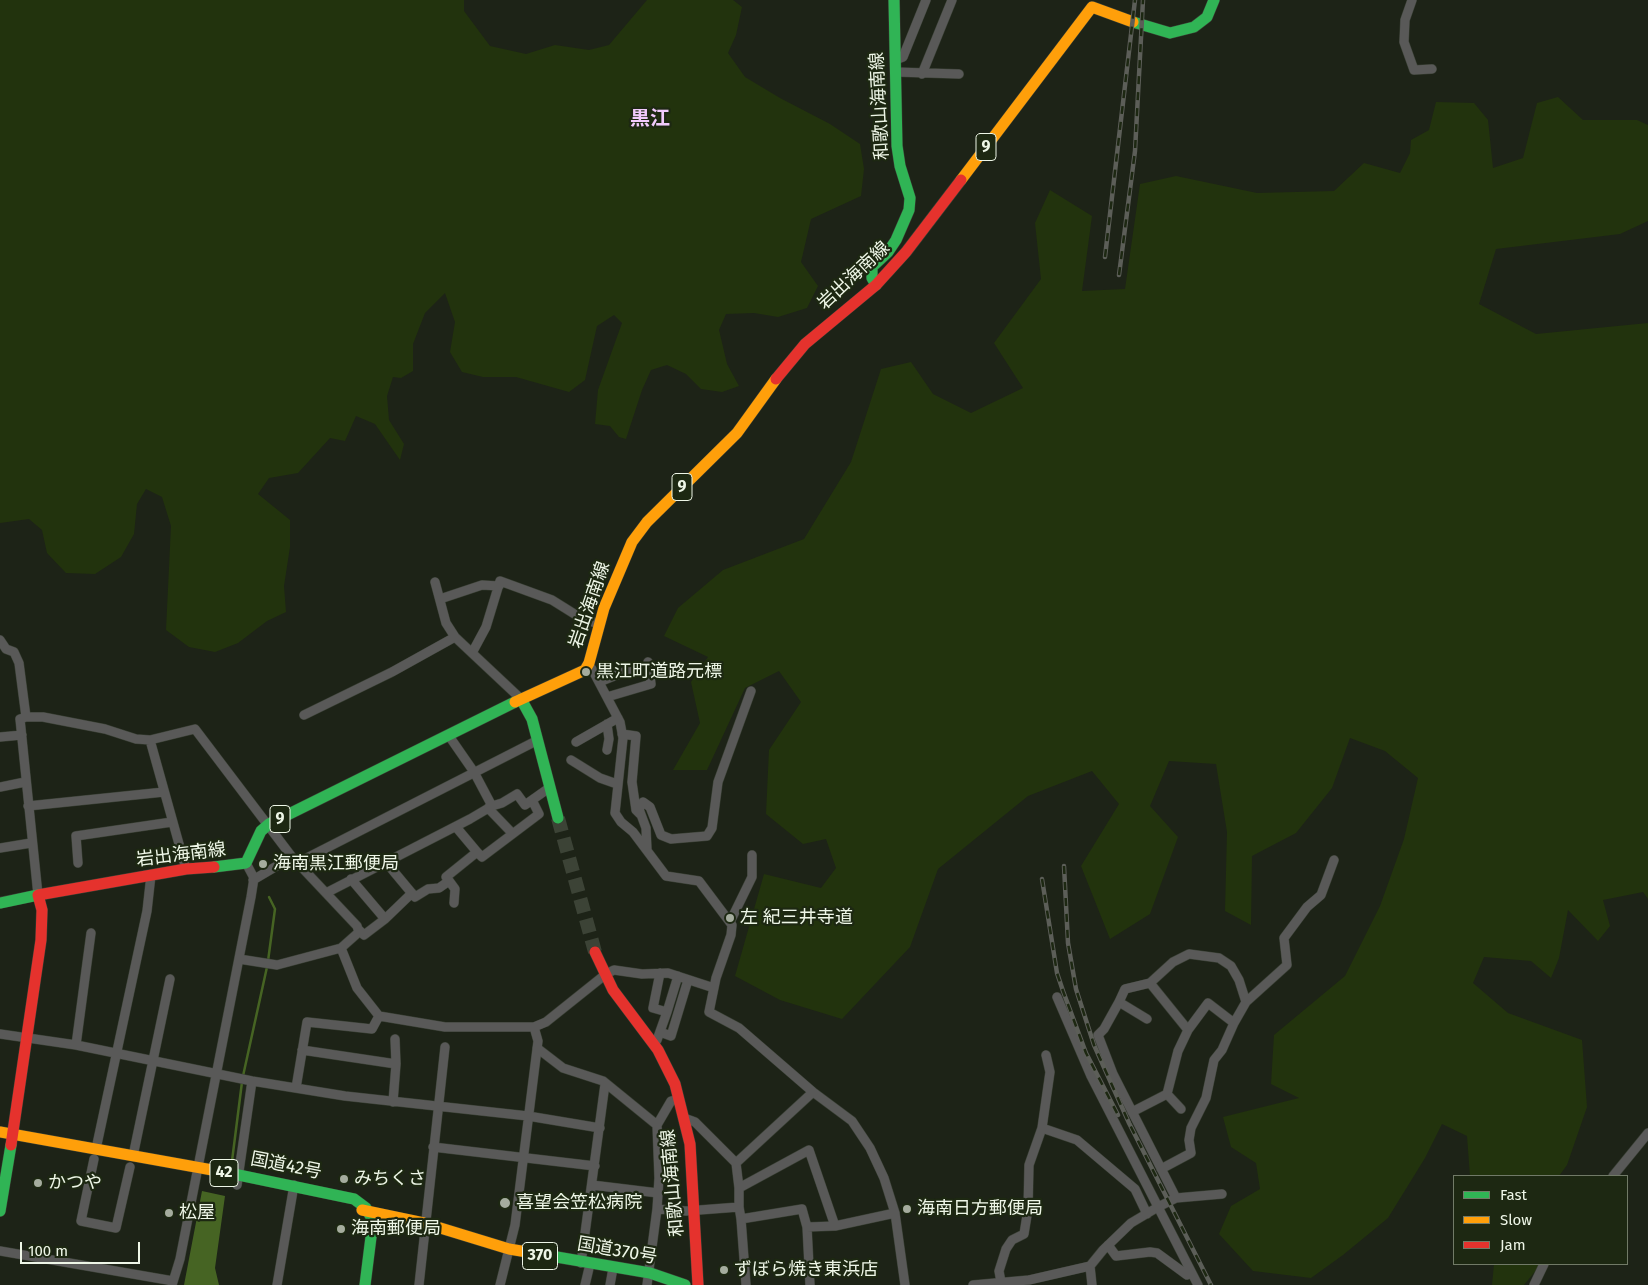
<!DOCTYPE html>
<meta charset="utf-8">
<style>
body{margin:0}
#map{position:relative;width:1648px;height:1285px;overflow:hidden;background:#1d2317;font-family:"Fira Sans",sans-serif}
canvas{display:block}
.legend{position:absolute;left:1453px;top:1175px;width:175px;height:90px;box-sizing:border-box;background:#1d2812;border:1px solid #717a67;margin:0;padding:6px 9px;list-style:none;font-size:15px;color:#eef6e7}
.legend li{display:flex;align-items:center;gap:10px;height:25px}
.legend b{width:25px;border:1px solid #717a67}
.scale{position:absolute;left:20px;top:1242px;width:120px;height:22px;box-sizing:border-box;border:2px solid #eef6e7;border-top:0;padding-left:6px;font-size:15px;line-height:18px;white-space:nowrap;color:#eef6e7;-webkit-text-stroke:4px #1d2812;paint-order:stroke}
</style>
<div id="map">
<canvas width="1648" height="1285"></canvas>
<ul class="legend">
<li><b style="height:6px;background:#30b455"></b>Fast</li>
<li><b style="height:6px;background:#ff9f0a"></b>Slow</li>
<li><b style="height:6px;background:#e5322d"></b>Jam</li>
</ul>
<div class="scale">100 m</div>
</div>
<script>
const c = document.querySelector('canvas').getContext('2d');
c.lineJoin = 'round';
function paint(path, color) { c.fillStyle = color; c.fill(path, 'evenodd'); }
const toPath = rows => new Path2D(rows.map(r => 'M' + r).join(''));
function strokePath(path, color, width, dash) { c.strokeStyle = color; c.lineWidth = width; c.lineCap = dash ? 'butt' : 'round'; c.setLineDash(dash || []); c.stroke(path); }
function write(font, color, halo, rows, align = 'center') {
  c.font = font + ' "Fira Sans","Noto Sans JP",sans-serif'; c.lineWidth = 4.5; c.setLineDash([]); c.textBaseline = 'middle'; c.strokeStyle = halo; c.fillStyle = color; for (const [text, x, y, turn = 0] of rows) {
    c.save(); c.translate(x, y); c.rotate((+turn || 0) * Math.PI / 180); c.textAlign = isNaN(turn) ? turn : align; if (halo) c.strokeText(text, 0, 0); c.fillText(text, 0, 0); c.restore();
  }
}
paint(toPath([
 [0,0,464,0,464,11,490,46,526,54,555,45,589,50,609,45,647,0,733,0,742,7,736,35,728,53,745,77,780,98,830,124,860,144,864,169,861,196,811,219,801,262,818,286,807,308,778,317,754,313,726,314,719,330,727,364,739,386,722,392,701,389,686,374,667,365,651,370,642,390,626,439,619,437,610,426,595,424,598,390,622,323,614,315,597,326,585,380,569,392,516,377,483,377,462,372,450,352,455,322,445,293,425,313,413,344,413,371,401,378,393,377,387,396,389,420,404,444,400,460,375,424,356,416,345,441,330,438,298,473,269,478,258,494,290,520,290,547,284,586,286,612,267,621,238,643,215,652,189,647,166,630,171,526,162,497,146,489,137,504,134,534,121,557,95,574,66,573,47,553,42,530,29,519,0,523],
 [1558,97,1583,120,1637,120,1648,125,1648,221,1620,234,1496,249,1479,304,1536,334,1648,323,1648,899,1643,892,1603,900,1610,926,1598,941,1568,910,1559,958,1551,978,1531,961,1484,957,1473,983,1508,1013,1582,1040,1587,1107,1567,1165,1559,1176,1470,1176,1467,1136,1442,1124,1425,1158,1388,1218,1343,1255,1311,1278,1253,1271,1219,1234,1231,1206,1260,1189,1256,1163,1231,1147,1223,1117,1299,1098,1271,1084,1274,1035,1345,976,1380,906,1404,839,1418,778,1385,751,1350,738,1332,788,1296,833,1252,856,1251,925,1225,911,1227,832,1216,764,1169,761,1150,806,1178,837,1150,914,1110,939,1081,866,1119,804,1092,771,1028,796,938,869,910,947,842,1019,780,1000,735,976,764,874,821,888,836,868,826,839,803,844,766,814,769,750,801,702,779,671,745,688,707,770,673,770,700,723,691,682,708,657,664,636,678,608,723,570,804,539,851,462,881,369,911,362,933,394,971,413,1023,388,994,343,1041,279,1035,223,1050,190,1092,216,1082,291,1125,289,1140,184,1176,176,1257,193,1334,191,1364,163,1400,173,1410,153,1411,140,1429,130,1436,102,1474,103,1488,120,1493,168,1523,158,1537,103],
 [1494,1264,1541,1264,1524,1285,1492,1285]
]), '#22330d');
paint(toPath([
 [202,1191,225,1196,215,1268,219,1285,184,1285]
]), '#466423');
strokePath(toPath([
 [268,961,275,909,269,897],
 [243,1076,267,967],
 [232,1161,242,1082]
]), '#466423', 2.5);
strokePath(toPath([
 [558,818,595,952]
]), '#3c4336', 14, [14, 7]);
const street = toPath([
 [1412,0,1405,20,1404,42,1414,70,1432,69],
 [895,60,903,57,926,0],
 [896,72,959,74],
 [922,74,952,0],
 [435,582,446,623,455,637,521,699],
 [440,599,482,585,499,586],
 [0,640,6,649,14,652,19,663,26,717],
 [472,653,486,627,500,581,552,600,576,615,598,624],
 [587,667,592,669,620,722,623,738,615,813,621,822,633,832,666,876,699,881,732,925,731,935,716,978,709,1012,739,1028,813,1092,852,1121,870,1148,884,1178,895,1213,905,1285],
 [599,682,629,670,649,667,648,662],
 [607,697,651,684,649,667],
 [304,715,392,672,455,637],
 [622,734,636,736,632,782,636,810,640,814],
 [449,736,474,772,492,806],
 [0,737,22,735],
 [150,740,195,729,292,857,357,926,359,932,341,948,277,965,239,959],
 [576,742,618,718],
 [607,750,609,739,607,724],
 [571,760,600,778,617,784],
 [0,787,25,782],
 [28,806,164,792],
 [488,808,512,833],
 [456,827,477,852],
 [0,848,31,843],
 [647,850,646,828,639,809,643,802,650,807,661,835,671,839,707,836,712,828,718,782,751,691],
 [385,861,415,897,428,889,439,888,449,881],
 [78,863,76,836,172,822],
 [297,863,538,740],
 [446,877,477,852,482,857,539,814,532,800],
 [447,878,455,889,454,903],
 [351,879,385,919],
 [253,880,292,857],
 [326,893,470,819,492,806,502,803,517,794,525,805,549,788],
 [38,895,20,719,26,717,43,717,105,729,136,739,150,740,186,869],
 [730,922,752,877,752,855],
 [358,929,364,935,385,919,412,893],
 [341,948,357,988,379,1016,445,1027,534,1027,538,1041,515,1225,500,1285],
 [1057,997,1091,1076,1198,1285],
 [1119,1002,1104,1029,1098,1035,1113,1074,1176,1198],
 [667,1012,678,976],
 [1147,1019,1119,1002,1125,989,1150,983,1173,962,1189,954,1219,958,1231,966,1239,980,1246,1002],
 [1234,1023,1246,1002,1287,965,1284,938,1307,907,1321,895,1334,860],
 [534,1027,546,1022,606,974,614,970,642,974,668,973,714,988],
 [660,1032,671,1036,688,980],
 [0,1034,76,1045,252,1081,345,1096,528,1116,600,1128],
 [395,1039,396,1064],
 [653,1044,657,1040,667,1012,653,1008,660,973],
 [76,1045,91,933],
 [537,1048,563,1068,603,1081,657,1125,671,1101,679,1099],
 [302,1050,396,1064,393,1102],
 [296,1088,307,1022,372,1029,379,1016],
 [1167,1094,1181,1109],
 [1132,1112,1167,1094,1178,1051,1188,1030,1150,983],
 [684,1118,695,1122,736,1163,739,1188],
 [657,1125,659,1178,657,1209,686,1211,739,1207,741,1219,802,1209,807,1227,810,1285],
 [1042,1128,1077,1140,1135,1189,1147,1214],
 [433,1147,595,1166],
 [96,1149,147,911,151,875],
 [133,1156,170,979],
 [94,1159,81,1221,116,1228,130,1167],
 [736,1163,813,1092],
 [1161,1169,1191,1153,1189,1140,1191,1128,1206,1098,1214,1060,1222,1050,1234,1023,1208,1003,1188,1030],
 [1613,1176,1648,1133],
 [237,1185,252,1081],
 [592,1185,658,1193],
 [739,1207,739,1188,809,1150,835,1226],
 [741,1219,746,1285],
 [807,1227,835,1226,895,1213],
 [1108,1245,1116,1256,1150,1252,1157,1253,1187,1275],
 [0,1251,173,1281],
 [581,1263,605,1084],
 [1090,1266,1092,1285],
 [1001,1282,999,1271,1006,1249,1012,1240,1024,1234,1028,1209,1029,1165,1042,1128,1050,1072,1046,1055],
 [172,1285,180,1259,251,897,254,878,246,863],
 [277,1285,294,1185],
 [419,1285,445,1047],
 [585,1285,590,1264],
 [610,1285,613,1268],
 [647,1285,657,1209],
 [973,1285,1029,1280,1090,1266,1103,1250,1131,1223,1158,1207,1176,1198,1222,1194],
 [1534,1285,1544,1264]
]);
const fast = toPath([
 [1133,22,1170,33,1194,27,1207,17,1214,0],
 [876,285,872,278,872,267,888,252,896,240,909,210,910,198,900,166,897,146,894,0],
 [521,699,532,719,558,818],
 [214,867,246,863,261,831,269,824,515,702],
 [0,903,38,895],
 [229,1173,354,1199,366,1208,373,1221,365,1285],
 [0,1211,11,1145],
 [545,1255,650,1273,685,1285]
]);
const slow = toPath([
 [961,180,1092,7,1133,22],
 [515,702,585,670,589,663,604,608,632,542,647,522,737,433,776,379],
 [0,1132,229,1173],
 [362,1210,424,1223,509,1249,545,1255]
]);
const jam = toPath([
 [776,379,805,344,876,285,906,252,961,180],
 [595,952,613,990,658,1050,675,1084,690,1144,698,1285],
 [11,1145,41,940,42,910,38,895,186,869,214,867]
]);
strokePath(street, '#3a4035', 10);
strokePath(fast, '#3a4035', 12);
strokePath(slow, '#3a4035', 12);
strokePath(jam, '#3a4035', 12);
strokePath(street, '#595958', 9);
strokePath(fast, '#30b455', 11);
strokePath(slow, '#ff9f0a', 11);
strokePath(jam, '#e5322d', 11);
const rail = toPath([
 [1105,257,1135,0],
 [1119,275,1135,151,1143,0],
 [1064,866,1068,943,1076,989,1094,1045,1129,1123,1211,1285],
 [1042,879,1057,973,1063,991,1086,1053,1118,1115]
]);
strokePath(rail, '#5c5e58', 4.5);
strokePath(rail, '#1d2812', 2.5, [8]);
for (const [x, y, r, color] of [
 [586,672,5,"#a5ac9e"],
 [263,864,5,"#a5ac9e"],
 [730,918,5,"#a5ac9e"],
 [344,1179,5,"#a5ac9e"],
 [38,1183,5,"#a5ac9e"],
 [505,1203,6,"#a5ac9e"],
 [907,1209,5,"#a5ac9e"],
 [169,1213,5,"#a5ac9e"],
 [341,1229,5,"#a5ac9e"],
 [724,1270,5,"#a5ac9e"]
]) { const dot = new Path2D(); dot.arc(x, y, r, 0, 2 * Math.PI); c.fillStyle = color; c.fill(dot); strokePath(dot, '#1d2812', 2); }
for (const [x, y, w] of [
 [986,147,20],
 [682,487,20],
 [280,819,20],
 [224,1173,28],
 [540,1256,35]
]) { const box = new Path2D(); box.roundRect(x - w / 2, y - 13.5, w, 27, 4); c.fillStyle = '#1d2812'; c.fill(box); strokePath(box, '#eef6e7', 1); }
write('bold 16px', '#eef6e7', null, [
 ["9",986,147],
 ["9",682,487],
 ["9",280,819],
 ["42",224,1173],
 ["370",540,1256]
]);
write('18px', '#eef6e7', '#1d2812', [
 ["和歌山海南線",880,106,-93],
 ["岩出海南線",854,276,-43],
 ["岩出海南線",590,605,-71],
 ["岩出海南線",181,855,-7],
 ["国道42号",286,1166,11],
 ["和歌山海南線",673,1183,-95],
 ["国道370号",617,1251,10]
]);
write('18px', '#eef6e7', '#1d2812', [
 ["黒江町道路元標",596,672],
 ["海南黒江郵便局",273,864],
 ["左 紀三井寺道",740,918],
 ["みちくさ",354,1179],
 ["かつや",48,1183],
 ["喜望会笠松病院",516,1203],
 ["海南日方郵便局",917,1209],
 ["松屋",179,1213],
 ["海南郵便局",351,1229],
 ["ずぼら焼き東浜店",734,1270]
], 'left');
write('bold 20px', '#f1cafc', '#1d2812', [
 ["黒江",650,119]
]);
</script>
